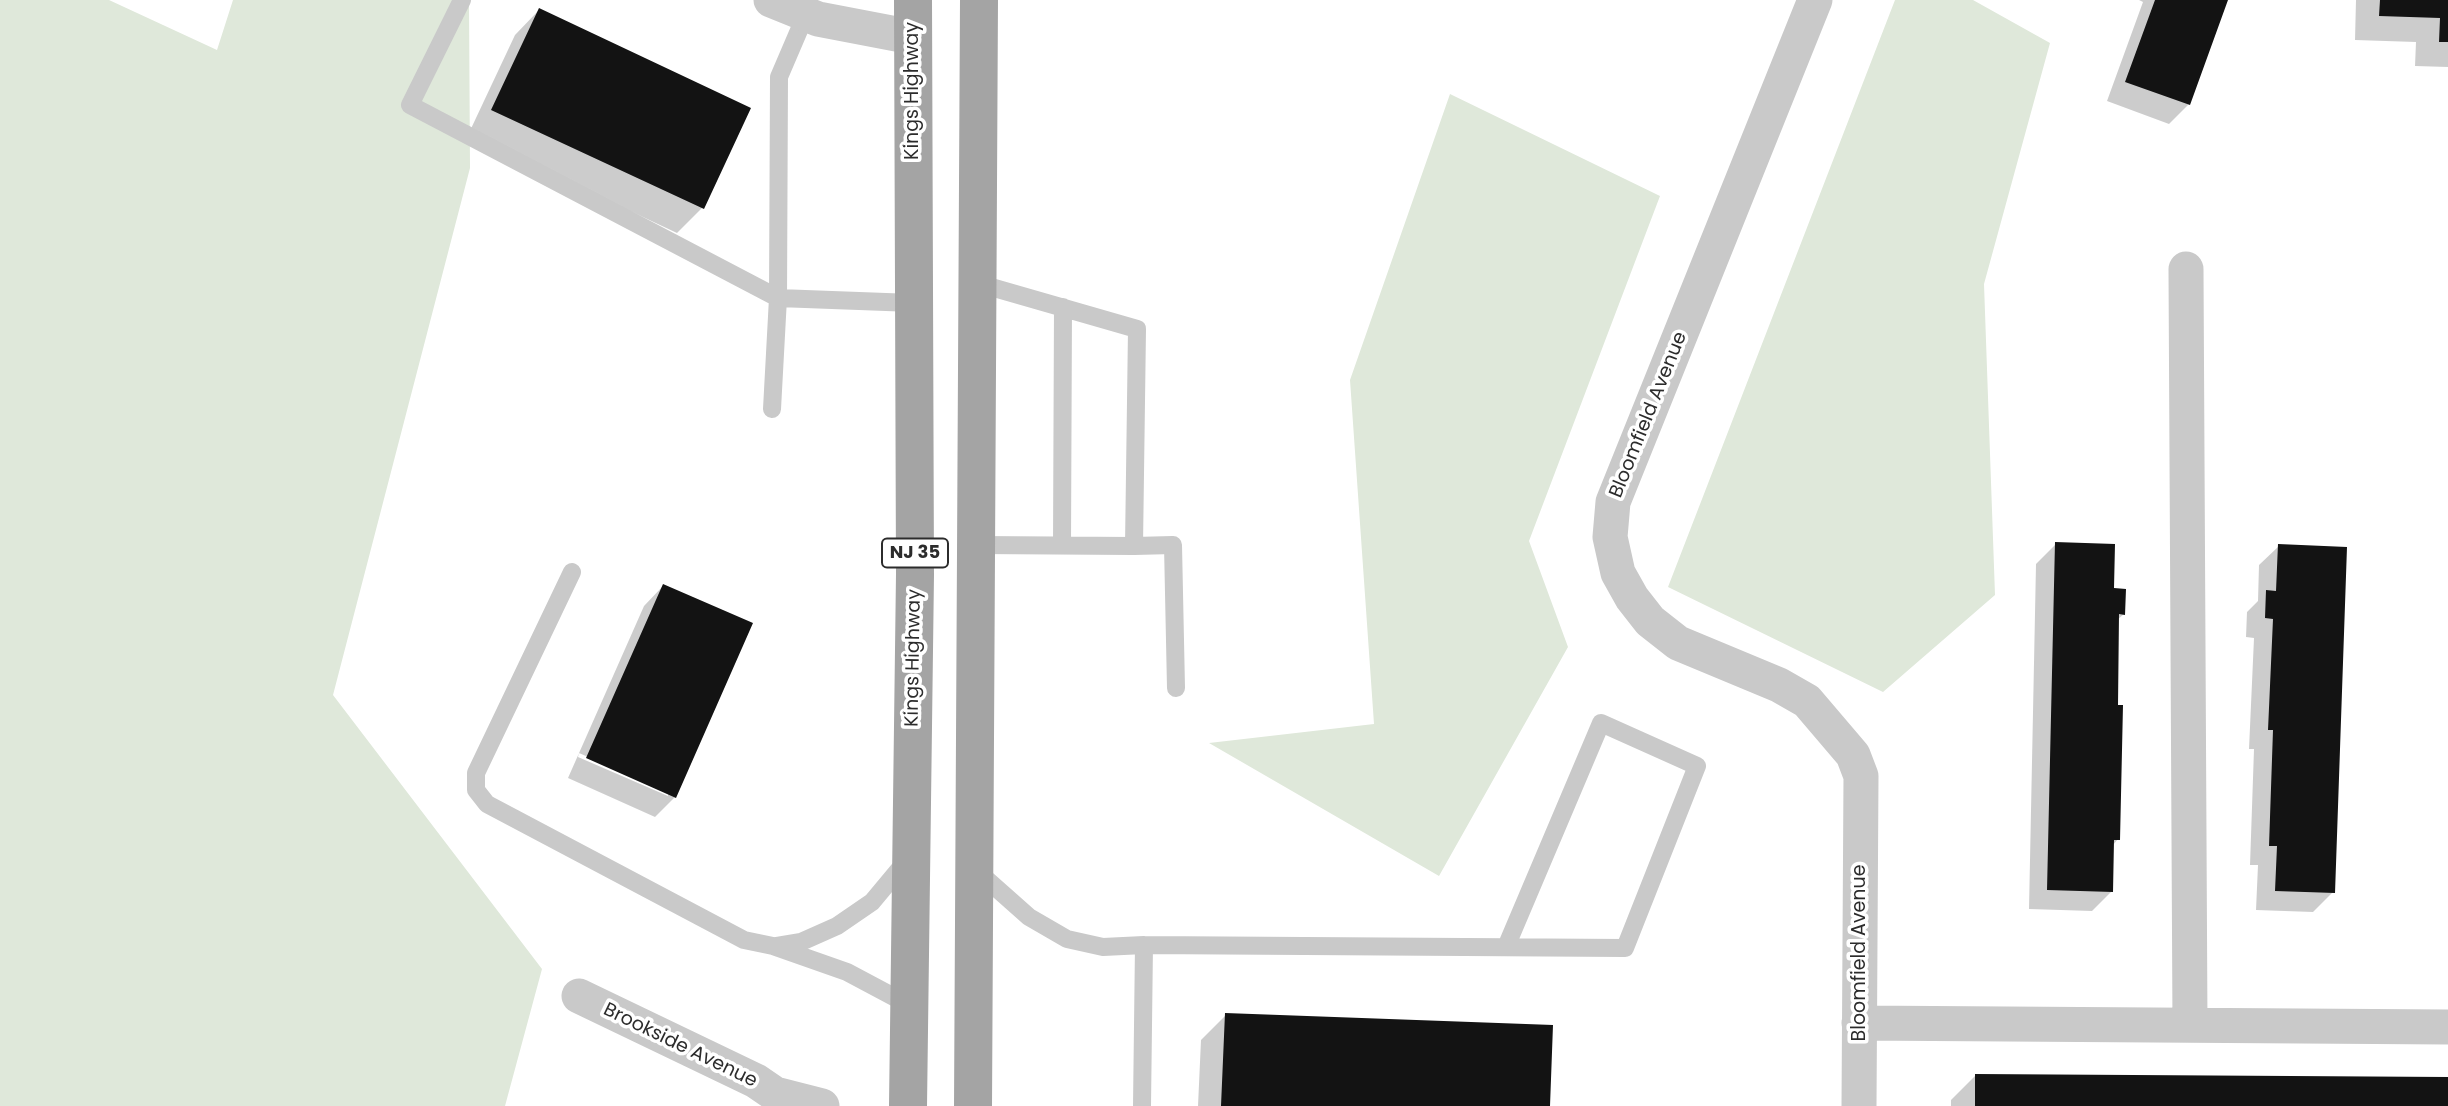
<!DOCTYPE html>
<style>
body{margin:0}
canvas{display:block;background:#fff}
</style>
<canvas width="2448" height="1106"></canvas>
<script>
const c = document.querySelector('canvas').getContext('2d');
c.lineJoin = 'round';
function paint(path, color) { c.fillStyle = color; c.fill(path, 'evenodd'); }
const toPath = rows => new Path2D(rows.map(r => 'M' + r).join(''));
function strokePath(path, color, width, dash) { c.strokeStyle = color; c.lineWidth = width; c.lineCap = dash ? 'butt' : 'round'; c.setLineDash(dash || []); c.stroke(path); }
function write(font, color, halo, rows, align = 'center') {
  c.font = font + ' Poppins,sans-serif'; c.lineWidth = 7; c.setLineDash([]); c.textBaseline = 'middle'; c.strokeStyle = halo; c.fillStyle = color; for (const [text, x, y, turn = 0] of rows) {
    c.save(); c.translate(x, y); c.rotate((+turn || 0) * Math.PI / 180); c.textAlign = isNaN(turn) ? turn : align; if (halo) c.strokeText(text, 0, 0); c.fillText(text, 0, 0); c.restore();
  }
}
paint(toPath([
 [0,0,109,0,217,50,233,0,469,0,470,168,333,695,542,969,505,1106,0,1106],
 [1895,0,1973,0,2050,43,1984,284,1995,595,1883,692,1668,587],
 [1450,94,1660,196,1529,541,1568,647,1439,876,1209,743,1374,724,1350,380]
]), '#dfe8da');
paint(toPath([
 [2226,0,2189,104,2169,124,2107,101,2143,2,2139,0],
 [2356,0,2448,0,2448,67,2415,66,2416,42,2355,40],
 [539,10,749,109,702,208,677,233,468,135,515,35],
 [2056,544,2112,590,2124,614,2117,620,2118,839,2113,845,2112,891,2092,911,2029,909,2036,564],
 [2279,546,2333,892,2313,912,2256,910,2258,865,2250,865,2254,749,2249,749,2254,638,2246,637,2247,612,2258,601,2259,565],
 [663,586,675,797,655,817,568,778,644,606],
 [579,753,668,792,668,796,578,757],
 [1226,1015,1548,1106,1198,1106,1201,1040],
 [1976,1075,2448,1079,2448,1106,1951,1106,1951,1100]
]), '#0003');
paint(toPath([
 [2155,0,2228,0,2190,105,2125,82],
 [2380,0,2448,0,2448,42,2439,42,2440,18,2379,16],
 [539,8,751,108,704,209,491,110],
 [2055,542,2115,544,2114,588,2126,589,2125,615,2119,614,2118,705,2123,705,2120,840,2114,840,2113,892,2047,890],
 [2278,544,2347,547,2335,893,2275,891,2277,846,2269,846,2273,730,2268,730,2273,619,2265,618,2266,590,2276,591],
 [663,584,753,623,676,798,586,758],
 [1225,1013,1553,1025,1550,1106,1221,1106],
 [1975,1074,2448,1077,2448,1106,1975,1106]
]), '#131313');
strokePath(toPath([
 [462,0,410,105,778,298,772,409],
 [806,14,779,77,778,298,913,303],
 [976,545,1134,546,1137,329,977,283],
 [1062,545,1063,307],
 [1134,546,1173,545,1176,688],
 [572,572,476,773,476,790,487,804,744,940,773,946,847,972,909,1005],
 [976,870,1029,917,1067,939,1103,947,1144,945],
 [777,946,801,942,837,926,872,902,907,860],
 [1142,1106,1144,945,1625,948,1697,766,1601,723,1506,947]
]), '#c9c9c9', 18);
strokePath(toPath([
 [771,0,818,19,912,37],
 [1815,0,1613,502,1610,537,1618,573,1632,598,1650,621,1678,643,1779,685,1807,701,1853,755,1861,776,1859,1106],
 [2186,269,2190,1025],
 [579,996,756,1081,775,1094,822,1106],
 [1859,1023,2448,1027]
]), '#c9c9c9', 35);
strokePath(toPath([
 [908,1106,915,574,913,0],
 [973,1106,979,0]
]), '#a4a4a4', 38);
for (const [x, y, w] of [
 [915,553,66]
]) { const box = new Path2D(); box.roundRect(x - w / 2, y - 14.5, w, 29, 5); c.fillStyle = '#fff'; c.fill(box); strokePath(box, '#2c2c2c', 2); }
write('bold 18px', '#2c2c2c', null, [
 ["NJ 35",915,553]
]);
write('19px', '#2c2c2c', '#fff', [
 ["Kings Highway",913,91,-90],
 ["Bloomfield Avenue",1649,415,-68],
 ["Kings Highway",914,658,-89],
 ["Bloomfield Avenue",1860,953,-90],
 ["Brookside Avenue",680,1046,26]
]);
</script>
